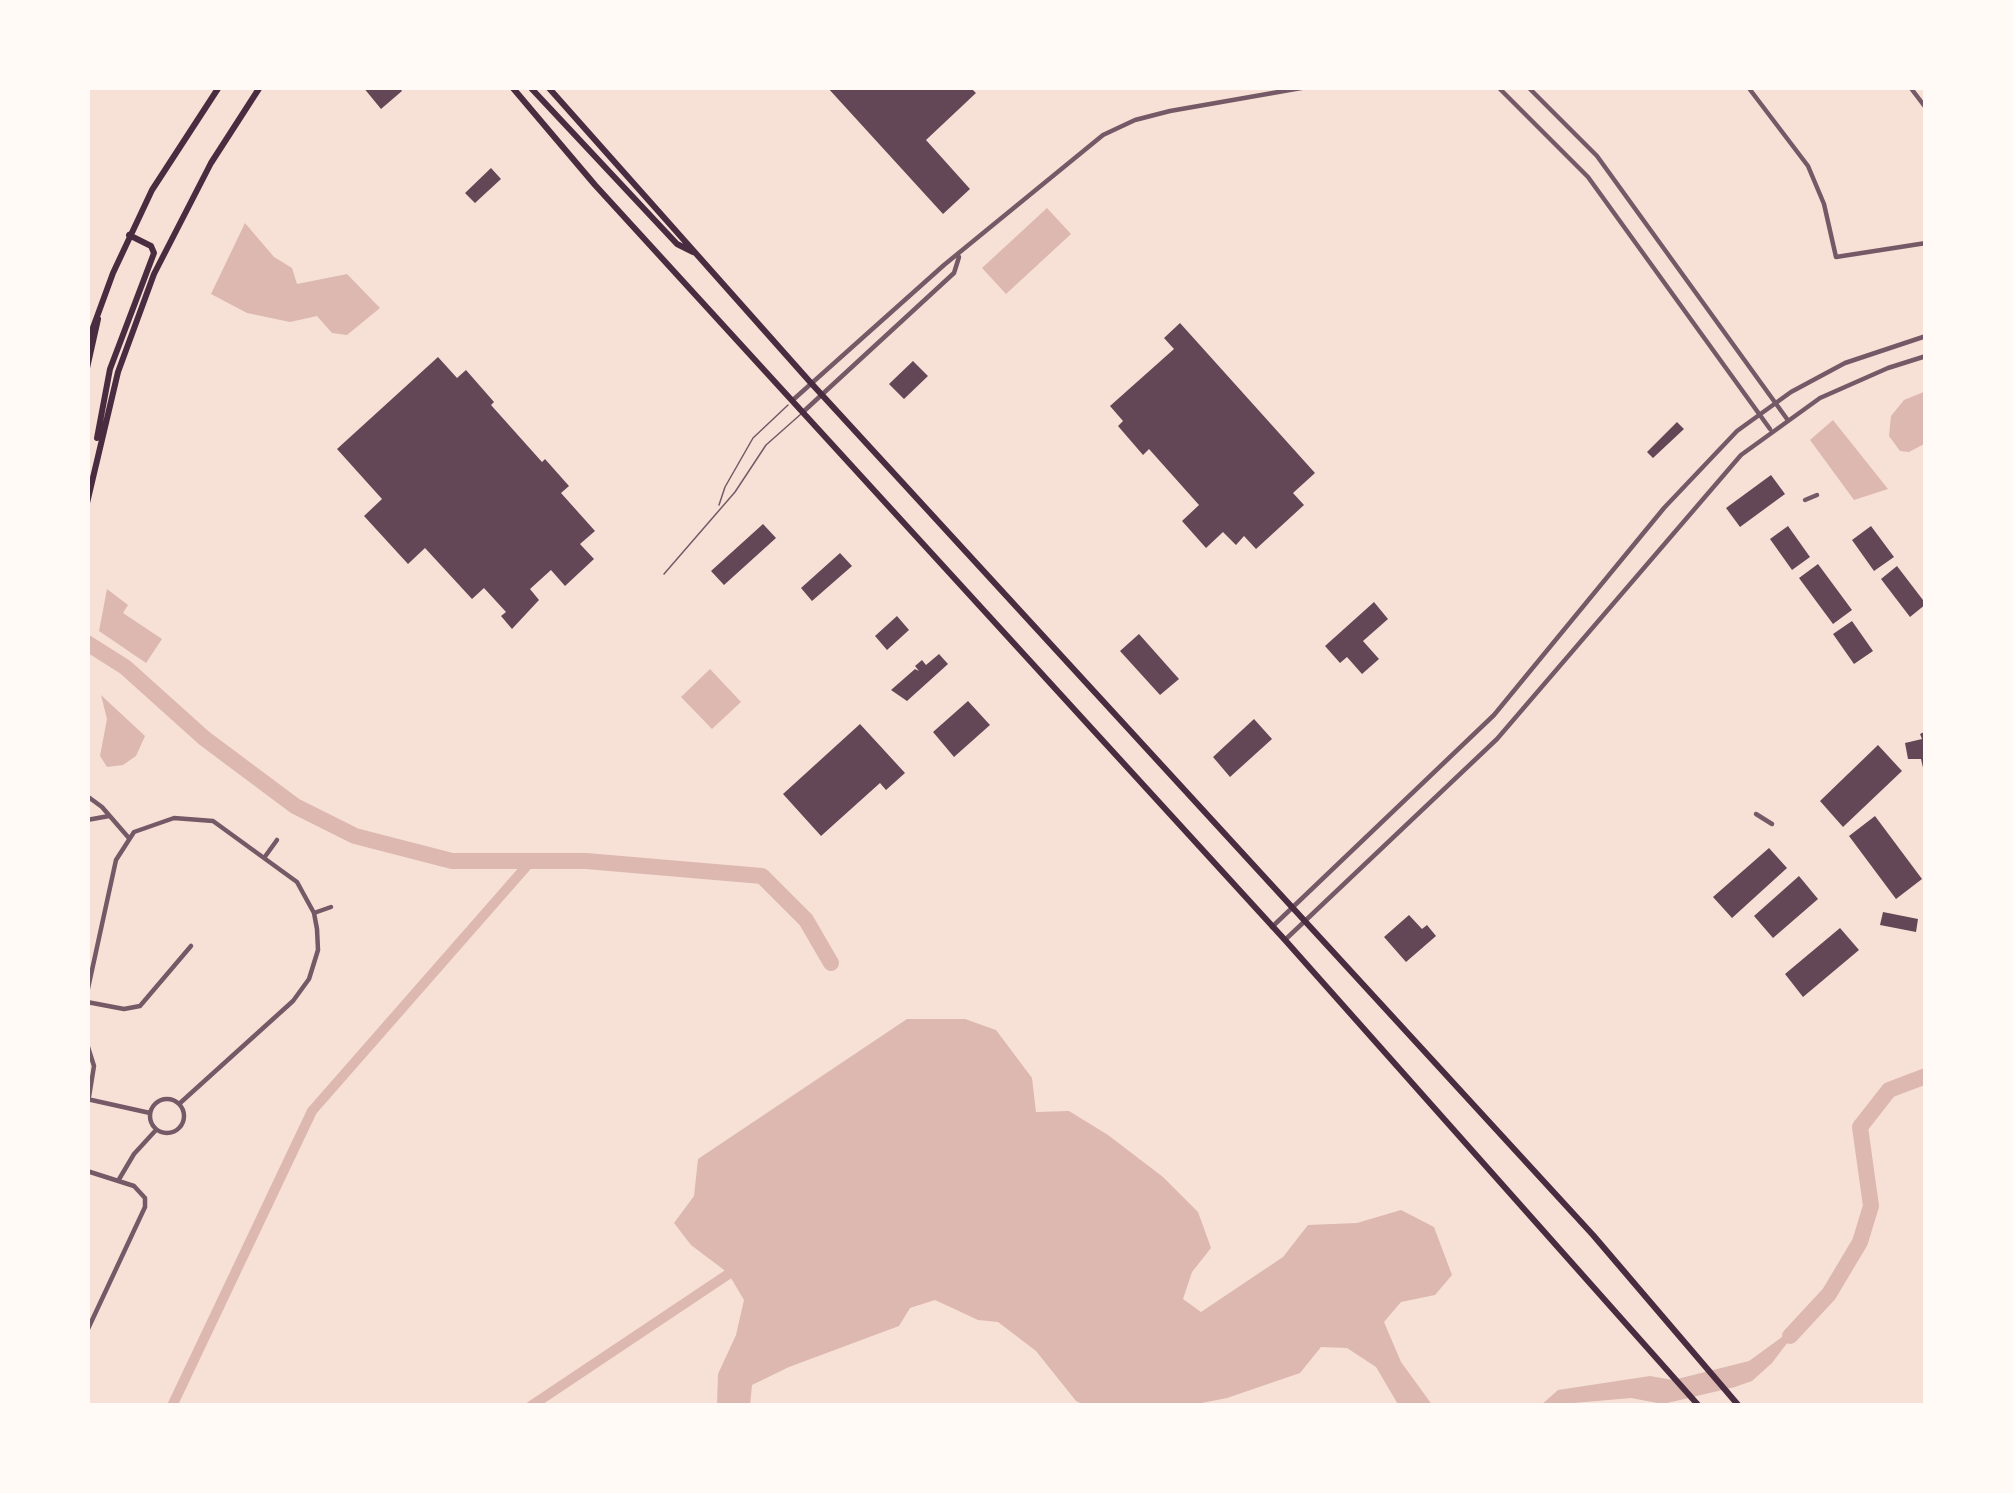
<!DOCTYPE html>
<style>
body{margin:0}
#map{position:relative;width:2013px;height:1493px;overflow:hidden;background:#f7e1d7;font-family:"Roboto Condensed",sans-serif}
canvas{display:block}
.frame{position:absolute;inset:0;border:90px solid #fffaf5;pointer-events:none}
</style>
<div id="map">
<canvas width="2013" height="1493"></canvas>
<div class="frame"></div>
</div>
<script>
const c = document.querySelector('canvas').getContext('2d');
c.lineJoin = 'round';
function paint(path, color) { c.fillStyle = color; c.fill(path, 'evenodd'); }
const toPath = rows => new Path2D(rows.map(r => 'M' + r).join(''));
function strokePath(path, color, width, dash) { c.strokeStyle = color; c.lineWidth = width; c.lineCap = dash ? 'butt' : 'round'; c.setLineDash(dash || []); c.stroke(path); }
paint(toPath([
 [1047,208,1071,234,1006,294,982,268],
 [245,223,274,257,292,268,297,284,347,274,380,308,347,335,332,333,317,316,290,322,247,313,211,294],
 [1926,391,1926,443,1909,452,1900,451,1889,436,1891,416,1904,400],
 [1833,420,1888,489,1854,500,1810,440],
 [107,589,128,605,123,613,162,639,146,663,99,631],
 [710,669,741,702,712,729,681,697],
 [101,695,145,736,136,756,123,765,107,767,100,756,107,719],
 [907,1019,965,1019,996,1030,1032,1078,1036,1112,1069,1111,1108,1135,1163,1177,1198,1212,1211,1248,1192,1272,1183,1299,1201,1312,1283,1257,1308,1225,1357,1223,1401,1210,1434,1227,1452,1275,1435,1295,1401,1302,1384,1322,1401,1362,1433,1406,1399,1406,1376,1367,1347,1348,1321,1347,1300,1373,1227,1398,1187,1406,1086,1406,1076,1401,1036,1351,998,1322,978,1320,935,1300,910,1308,899,1326,789,1367,752,1385,750,1406,717,1406,718,1374,736,1335,744,1300,728,1273,691,1245,674,1223,694,1196,698,1159],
 [1804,1321,1772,1363,1752,1381,1735,1387,1663,1404,1631,1398,1540,1406,1558,1390,1650,1376,1673,1380,1749,1361]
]), '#dcb8b0');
strokePath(toPath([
 [172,1406,312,1111,532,860],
 [531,1406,739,1267]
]), '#dcb8b0', 10);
strokePath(toPath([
 [87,643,125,667,204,738,295,806,355,836,452,861,586,861,762,876,806,920,831,963],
 [1790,1336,1829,1294,1860,1242,1871,1206,1860,1127,1889,1090,1926,1076]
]), '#dcb8b0', 16);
paint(toPath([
 [363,87,399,87,402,91,381,109],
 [827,87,970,87,976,93,926,140,970,189,943,214],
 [491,168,501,179,475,203,465,193],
 [1180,323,1315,473,1293,493,1304,505,1256,549,1244,536,1236,545,1223,532,1206,548,1182,521,1199,505,1149,449,1143,455,1118,426,1123,421,1110,406,1174,349,1164,338],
 [438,357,457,378,466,370,494,402,491,405,542,462,545,459,569,486,561,493,595,531,580,544,594,559,565,586,551,570,530,589,539,600,512,629,501,616,506,612,484,588,472,599,425,548,408,564,364,516,382,499,337,449],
 [913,361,928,376,904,399,889,384],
 [1677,422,1684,429,1653,458,1647,452],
 [1771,475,1785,494,1740,527,1726,508],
 [763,524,776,538,724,585,711,571],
 [1788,526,1810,557,1792,570,1770,539],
 [1871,526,1894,557,1874,571,1852,540],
 [840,553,852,566,812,601,801,588],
 [1818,564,1852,610,1833,624,1799,578],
 [1897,566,1926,604,1910,617,1881,579],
 [1374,602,1388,619,1363,641,1379,659,1362,674,1347,657,1340,663,1325,646],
 [897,616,909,630,887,650,875,636],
 [1852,621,1873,651,1854,664,1833,634],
 [1139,634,1179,679,1160,695,1120,651],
 [939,654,948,664,907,701,891,690,915,669,919,671,915,666,922,660,926,665],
 [968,701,990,725,954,757,933,732],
 [1254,719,1272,739,1230,777,1213,757],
 [860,724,905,773,886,790,880,783,821,836,783,794],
 [1926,731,1926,772,1924,772,1921,759,1908,759,1905,743,1922,739,1920,734],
 [1878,745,1902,771,1843,827,1820,801],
 [1875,816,1922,879,1896,899,1849,836],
 [1769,848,1787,868,1732,918,1713,897],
 [1799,876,1818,899,1773,938,1754,916],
 [1883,912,1918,919,1916,932,1880,925],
 [1409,915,1422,929,1427,925,1436,936,1406,962,1384,937],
 [1840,928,1859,950,1803,997,1785,974]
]), '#644757');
strokePath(toPath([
 [719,505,725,487,753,438,788,405],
 [664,574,735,492,766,445,801,414]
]), '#755966', 1.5);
strokePath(toPath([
 [1748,87,1808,166,1824,204,1836,257,1926,243],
 [1910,87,1926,108],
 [794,399,944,265,1103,135,1135,120,1170,111,1307,87],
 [803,412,954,273,959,257],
 [1805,500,1817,495],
 [87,796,102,807,128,837],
 [1756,814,1772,824],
 [87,820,109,816],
 [264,858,277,840],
 [314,913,331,907],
 [87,993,116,860,134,832,174,818,213,821,297,882,314,913,317,929,318,950,309,979,293,1001,179,1104],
 [87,1002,124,1009,140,1006,191,946],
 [87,1044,94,1066,89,1097],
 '150 1116a17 17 0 1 1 34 0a17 17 0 1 1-34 0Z',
 [87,1099,150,1113],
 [87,1171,134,1186,145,1198,145,1207,87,1331],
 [118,1181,134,1154,156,1130]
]), '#755966', 4.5);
strokePath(toPath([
 [1498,87,1588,177,1770,429],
 [1528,87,1597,156,1787,419],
 [1272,927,1494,715,1664,508,1737,431,1791,392,1845,363,1926,336],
 [1287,938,1497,739,1741,455,1820,398,1888,368,1926,356]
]), '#755966', 4.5);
strokePath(toPath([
 [512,87,595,185,1285,940,1699,1406],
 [530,87,677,244,693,252],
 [548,87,811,383,1593,1235,1739,1406],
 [87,344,113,273,152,190,219,87],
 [87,368,98,319],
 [97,438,110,369,154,253,151,246,129,235],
 [87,503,118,372,154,274,211,163,260,87]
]), '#4a2c40', 6);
</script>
